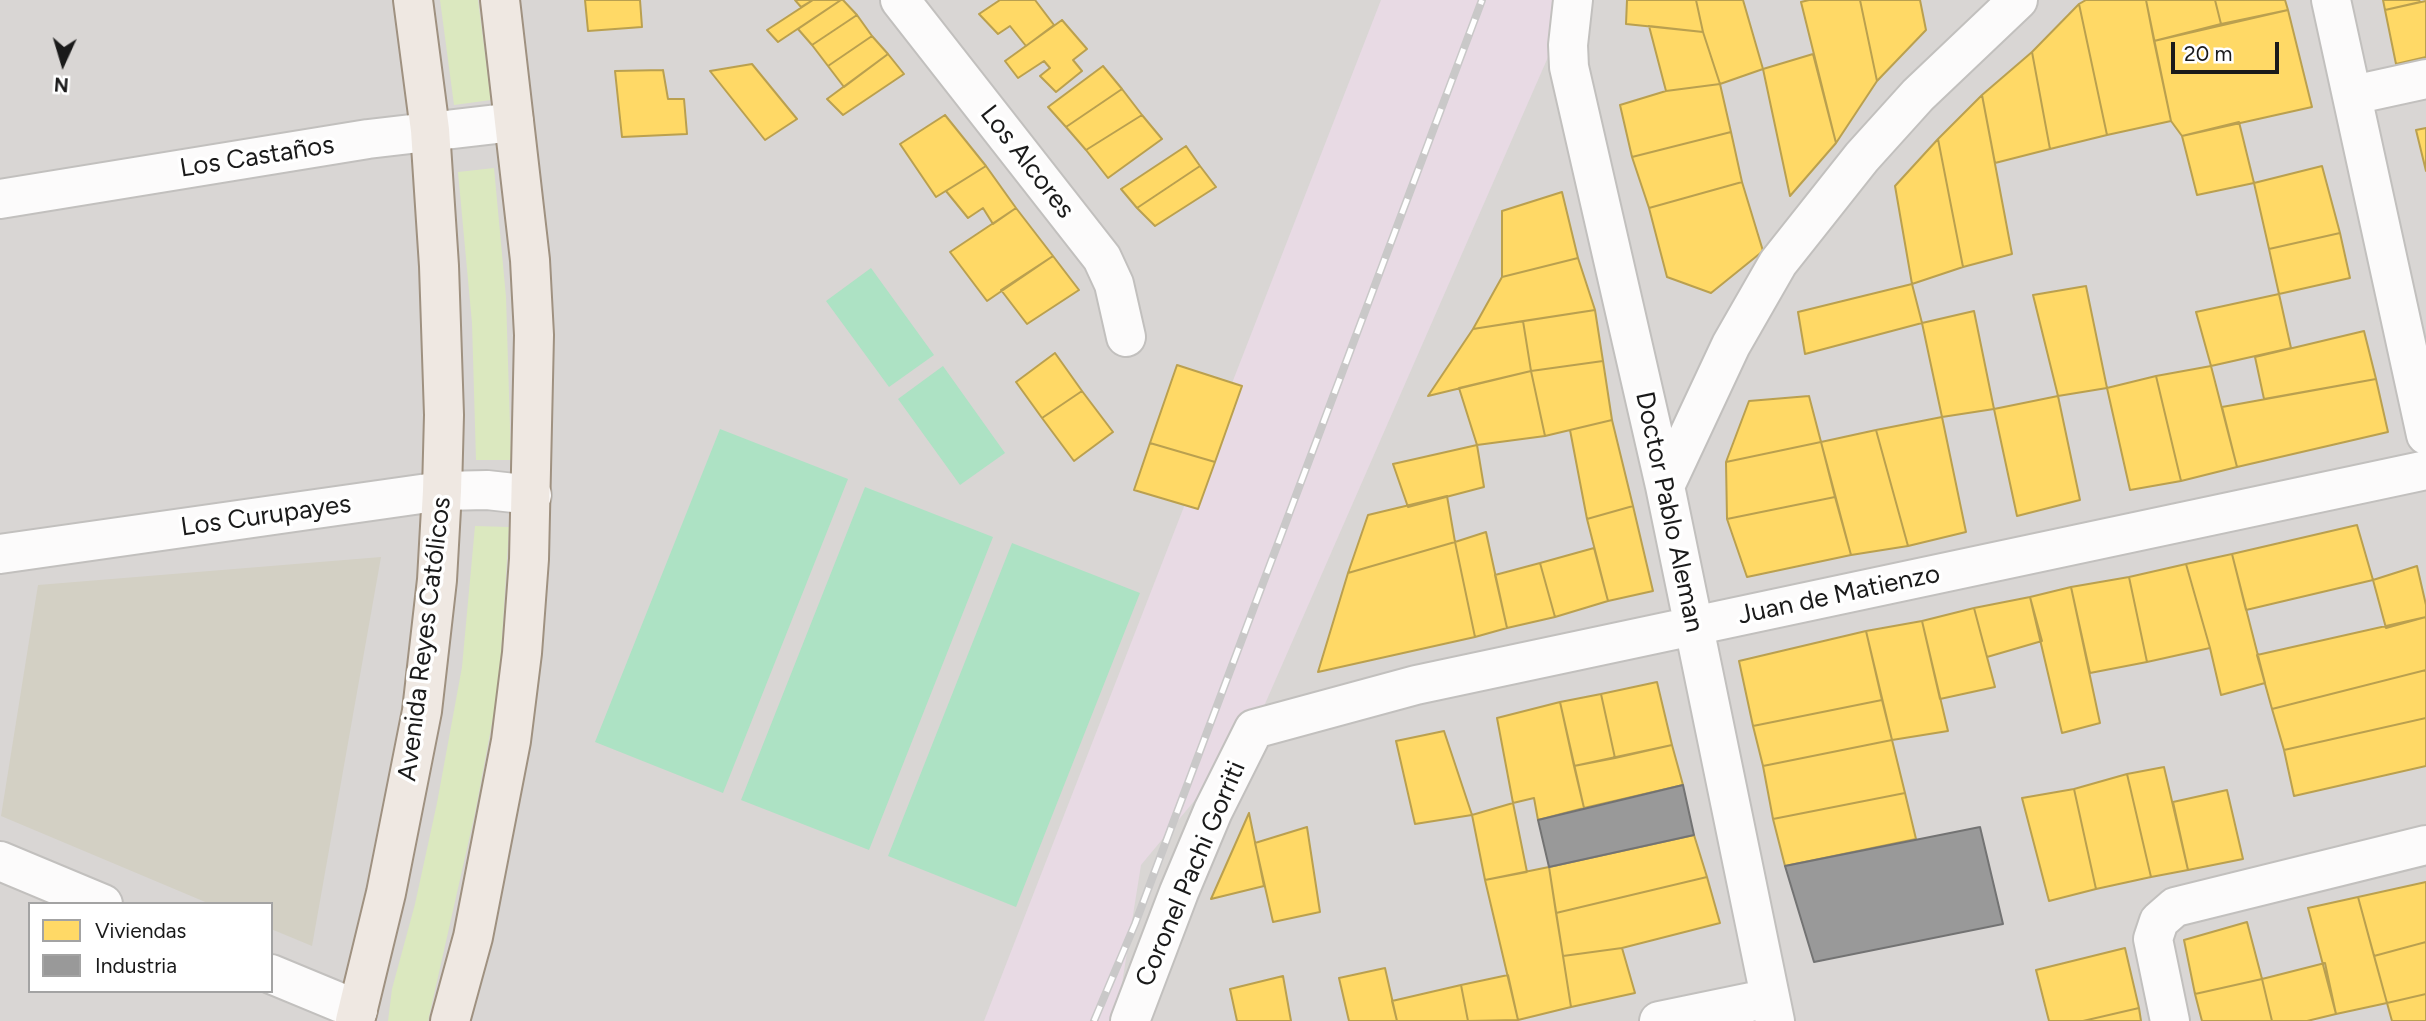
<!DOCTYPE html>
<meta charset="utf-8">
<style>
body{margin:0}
#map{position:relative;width:2426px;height:1021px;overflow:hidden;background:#eae6e2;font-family:Figtree,sans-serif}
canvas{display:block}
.legend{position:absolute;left:28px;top:902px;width:245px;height:91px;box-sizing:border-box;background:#fff;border:2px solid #a3a3a3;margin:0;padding:9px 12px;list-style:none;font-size:21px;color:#1a1a1a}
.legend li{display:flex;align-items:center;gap:14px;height:35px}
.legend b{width:35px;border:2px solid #a3a3a3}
.north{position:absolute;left:28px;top:28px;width:70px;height:70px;-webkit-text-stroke:5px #fff;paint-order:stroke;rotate:184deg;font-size:19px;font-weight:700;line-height:28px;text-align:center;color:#1a1a1a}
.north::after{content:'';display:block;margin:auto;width:24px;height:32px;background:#1a1a1a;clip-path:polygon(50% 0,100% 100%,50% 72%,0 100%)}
.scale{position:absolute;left:2171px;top:42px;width:108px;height:32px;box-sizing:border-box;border:4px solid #1a1a1a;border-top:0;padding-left:9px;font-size:21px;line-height:24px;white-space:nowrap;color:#1a1a1a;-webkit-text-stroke:5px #fff;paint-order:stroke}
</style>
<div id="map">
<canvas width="2426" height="1021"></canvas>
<ul class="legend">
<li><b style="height:19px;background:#ffd966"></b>Viviendas</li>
<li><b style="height:19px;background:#999"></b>Industria</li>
</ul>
<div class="north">N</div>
<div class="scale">20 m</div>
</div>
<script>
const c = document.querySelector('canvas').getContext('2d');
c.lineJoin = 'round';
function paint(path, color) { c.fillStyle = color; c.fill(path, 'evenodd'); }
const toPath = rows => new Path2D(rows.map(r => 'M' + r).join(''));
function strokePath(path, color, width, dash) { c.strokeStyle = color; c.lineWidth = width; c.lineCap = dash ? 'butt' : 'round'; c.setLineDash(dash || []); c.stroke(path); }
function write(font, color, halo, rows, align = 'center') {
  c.font = font + ' Figtree,sans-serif'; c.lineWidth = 7; c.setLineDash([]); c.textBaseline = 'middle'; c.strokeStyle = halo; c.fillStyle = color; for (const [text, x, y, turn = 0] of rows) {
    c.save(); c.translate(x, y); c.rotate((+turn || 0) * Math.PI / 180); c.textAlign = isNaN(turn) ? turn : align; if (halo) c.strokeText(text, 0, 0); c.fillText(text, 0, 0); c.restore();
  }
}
paint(toPath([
 [0,0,2426,0,2426,1021,0,1021],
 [30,904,271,904,271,991,30,991]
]), '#d9d6d4');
paint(toPath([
 [1381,0,1573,0,1254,729,1141,865,1116,1021,984,1021]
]), '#e8dae4');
paint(toPath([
 [381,557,312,946,271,929,271,904,210,904,1,816,38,585]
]), '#d3d0c4');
paint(toPath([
 [440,0,478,0,491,100,454,105],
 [494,168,506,297,511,460,476,460,472,323,458,172],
 [475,526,509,527,499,686,475,813,428,1021,388,1021,392,989,415,904,437,803,462,667]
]), '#dbe8bf');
paint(toPath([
 [871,268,934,355,889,387,826,301],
 [943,366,1005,453,960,485,898,399],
 [720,429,848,479,723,793,595,742],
 [865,487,993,537,869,850,741,800],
 [1012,543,1140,593,1016,907,888,856]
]), '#ade2c4');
const homes = toPath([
 [585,0,640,0,642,27,588,31,585,0],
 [795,0,813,0,801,7,795,0],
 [813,0,841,0,778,42,767,30,813,0],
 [841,0,843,0,857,15,812,45,798,29,841,0],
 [1000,0,1035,0,1054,25,1026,46,1010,26,998,34,979,14,1000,0],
 [1627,0,1696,0,1703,32,1626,24,1627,0],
 [1696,0,1743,0,1763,69,1720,84,1703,32,1696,0],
 [1809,0,1860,0,1877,81,1836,143,1801,2,1809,0],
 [1860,0,1920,0,1926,30,1877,81,1860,0],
 [2086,0,2146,0,2171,121,2107,135,2079,4,2086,0],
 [2146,0,2215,0,2221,24,2154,41,2146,0],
 [2215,0,2285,0,2288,10,2221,24,2215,0],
 [2383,0,2419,0,2420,2,2385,10,2383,0],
 [2426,1,2426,57,2396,64,2385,10,2426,1],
 [2079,4,2107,135,2050,149,2032,52,2079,4],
 [2288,10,2312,107,2182,136,2171,121,2154,41,2288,10],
 [857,15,872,36,828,66,812,45,857,15],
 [1062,20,1087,49,1073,60,1082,71,1056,92,1040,76,1050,68,1044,61,1018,78,1005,61,1062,20],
 [1649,26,1703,32,1720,84,1666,91,1649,26],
 [872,36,888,54,844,87,828,66,872,36],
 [2032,52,2050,149,1995,163,1982,95,2032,52],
 [888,54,904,74,843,115,827,99,888,54],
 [1813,54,1836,143,1790,196,1763,69,1813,54],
 [752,64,797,119,765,140,710,71,752,64],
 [1103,66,1122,89,1066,127,1048,107,1103,66],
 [663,70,668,99,684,99,687,134,622,137,615,71,663,70],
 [1720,84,1731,132,1632,157,1620,105,1666,91,1720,84],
 [1122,89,1142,115,1086,150,1066,127,1122,89],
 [1982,95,2012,254,1963,267,1938,139,1982,95],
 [945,115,986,166,936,197,900,144,945,115],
 [1142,115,1162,139,1108,178,1086,150,1142,115],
 [2239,122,2254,183,2197,195,2182,136,2239,122],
 [2426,128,2426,171,2416,130,2426,128],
 [1731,132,1742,182,1649,208,1632,157,1731,132],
 [1938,139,1963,267,1912,284,1895,186,1938,139],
 [1186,146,1200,166,1137,208,1121,189,1186,146],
 [986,166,1016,208,993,224,983,208,968,218,946,191,986,166],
 [1200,166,1216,187,1155,226,1137,208,1200,166],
 [2322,166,2340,233,2269,249,2254,183,2322,166],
 [1742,182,1763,251,1711,293,1667,277,1649,208,1742,182],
 [1562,192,1578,258,1502,277,1502,211,1562,192],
 [1016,208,1053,256,987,301,950,252,1016,208],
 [2340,233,2350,278,2279,294,2269,249,2340,233],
 [1053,256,1079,290,1027,324,1001,290,1053,256],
 [1578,258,1595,310,1473,329,1502,277,1578,258],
 [1912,284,1922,323,1805,354,1798,312,1912,284],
 [2086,286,2107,388,2058,396,2033,295,2086,286],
 [2279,294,2291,348,2211,366,2196,312,2279,294],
 [1595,310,1603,361,1531,371,1523,321,1595,310],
 [1974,311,1994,409,1942,417,1922,323,1974,311],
 [1523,321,1531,371,1428,396,1473,329,1523,321],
 [2364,331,2376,379,2264,399,2255,357,2364,331],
 [1055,353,1082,391,1042,418,1016,382,1055,353],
 [1603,361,1612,420,1545,436,1531,371,1603,361],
 [1177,365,1242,386,1215,462,1150,443,1177,365],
 [2211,366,2237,467,2181,481,2156,376,2211,366],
 [1531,371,1545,436,1477,445,1459,388,1531,371],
 [2156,376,2181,481,2130,490,2107,388,2156,376],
 [2376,379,2388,432,2237,467,2222,407,2376,379],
 [1082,391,1113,432,1074,461,1042,418,1082,391],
 [1809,396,1821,442,1726,462,1749,401,1809,396],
 [2058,396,2080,500,2017,516,1994,409,2058,396],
 [1942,417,1966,532,1908,546,1876,430,1942,417],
 [1612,420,1633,506,1587,519,1570,430,1612,420],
 [1876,430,1908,546,1851,555,1821,442,1876,430],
 [1821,442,1835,497,1727,519,1726,462,1821,442],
 [1150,443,1215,462,1198,509,1134,490,1150,443],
 [1477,445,1484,487,1408,507,1393,464,1477,445],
 [1447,496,1455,542,1348,573,1368,515,1447,496],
 [1835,497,1851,555,1747,577,1727,519,1835,497],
 [1633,506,1653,591,1608,601,1587,519,1633,506],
 [2357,525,2373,580,2246,610,2232,554,2357,525],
 [1486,532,1507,628,1475,637,1455,542,1486,532],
 [1455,542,1475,637,1318,672,1348,573,1455,542],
 [1594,548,1608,601,1555,617,1540,563,1594,548],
 [2232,554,2265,683,2221,695,2210,648,2186,564,2232,554],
 [1540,563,1555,617,1507,628,1495,575,1540,563],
 [2186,564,2210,648,2147,662,2129,577,2186,564],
 [2417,566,2426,605,2426,617,2386,628,2373,580,2417,566],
 [2129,577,2147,662,2090,673,2071,587,2129,577],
 [2071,587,2100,723,2062,733,2030,597,2071,587],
 [2030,597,2042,641,1987,657,1974,608,2030,597],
 [1974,608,1995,687,1940,699,1922,621,1974,608],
 [2426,617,2426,670,2272,709,2257,655,2426,617],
 [1922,621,1948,731,1892,740,1866,631,1922,621],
 [1866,631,1882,700,1753,726,1739,661,1866,631],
 [2426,670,2426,718,2284,750,2272,709,2426,670],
 [1657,682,1672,745,1615,758,1601,694,1657,682],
 [1601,694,1615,758,1574,766,1560,702,1601,694],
 [1882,700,1892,740,1763,766,1753,726,1882,700],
 [1560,702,1584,808,1538,820,1534,798,1513,803,1497,718,1560,702],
 [2426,718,2426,766,2294,796,2284,750,2426,718],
 [1444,731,1472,815,1415,824,1396,741,1444,731],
 [1892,740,1905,793,1773,819,1763,766,1892,740],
 [1672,745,1683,785,1584,808,1574,766,1672,745],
 [2164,767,2188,870,2151,877,2127,774,2164,767],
 [2127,774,2151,877,2096,889,2074,789,2127,774],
 [2074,789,2096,889,2049,901,2022,798,2074,789],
 [2227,790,2243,859,2188,870,2173,802,2227,790],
 [1905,793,1916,839,1785,866,1773,819,1905,793],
 [1513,803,1527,872,1485,880,1472,815,1513,803],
 [1249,813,1264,886,1211,899,1249,813],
 [1307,827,1320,912,1273,922,1255,843,1307,827],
 [1694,835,1707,877,1556,913,1549,867,1694,835],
 [1549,867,1571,1007,1518,1020,1485,880,1549,867],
 [1707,877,1720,923,1622,948,1563,956,1556,913,1707,877],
 [2426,882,2426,942,2374,956,2358,897,2426,882],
 [2358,897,2387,1003,2336,1014,2308,908,2358,897],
 [2247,922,2262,979,2195,994,2184,940,2247,922],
 [2426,942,2426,994,2387,1003,2374,956,2426,942],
 [1622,948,1635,993,1571,1007,1563,956,1622,948],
 [2125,948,2139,1008,2083,1021,2049,1021,2036,970,2125,948],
 [2325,963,2336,1014,2307,1021,2272,1021,2262,979,2325,963],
 [1385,968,1397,1021,1349,1021,1339,978,1385,968],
 [1508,975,1518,1020,1468,1021,1461,985,1508,975],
 [1283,976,1291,1021,1237,1021,1230,989,1283,976],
 [2262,979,2272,1021,2202,1021,2195,994,2262,979],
 [1461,985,1468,1021,1397,1021,1392,1001,1461,985],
 [2426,994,2426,1021,2392,1021,2387,1003,2426,994],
 [2139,1008,2141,1021,2083,1021,2139,1008]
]);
paint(homes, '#ffd966');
strokePath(homes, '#baa04f', 2);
const industry = toPath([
 [1683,785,1694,835,1549,867,1538,820,1683,785],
 [1980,827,2003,924,1814,962,1785,866,1980,827]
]);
paint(industry, '#999');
strokePath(industry, '#737373', 2);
const minor = toPath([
 [900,0,1102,258,1114,284,1126,337],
 [1573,0,1568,45,1569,67,1665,486,1775,1021],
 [2331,0,2426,435],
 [2353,95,2426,79],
 [0,199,368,139,514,122],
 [1665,486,1731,345,1778,263,1862,157,1918,95,2018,0],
 [0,554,442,491,487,490,532,495],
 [0,861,103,904],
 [271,974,358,1010],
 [1130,1021,1179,892,1213,811,1254,729,1416,685,2426,470],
 [1659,1021,1770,998],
 [2170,1021,2153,939,2159,921,2175,907,2426,845]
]);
const major = toPath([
 [355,1021,386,893,422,711,437,580,442,491,444,415,439,266,430,130,413,0],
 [450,1021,473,937,511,741,522,653,529,559,534,335,530,260,500,0]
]);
strokePath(minor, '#c2c0be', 42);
strokePath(major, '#9f9180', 42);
strokePath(minor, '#fcfbfb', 38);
strokePath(major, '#efe8e2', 38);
const rail = toPath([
 [1094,1021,1135,924,1482,0]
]);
strokePath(rail, '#c9c8c8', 8);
strokePath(rail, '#fff', 5, [16]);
write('26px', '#1a1a1a', '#fff', [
 ["Los Castaños",257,157,-9],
 ["Los Alcores",1027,162,52],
 ["Doctor Pablo Aleman",1669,512,78],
 ["Los Curupayes",266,516,-8],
 ["Juan de Matienzo",1839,595,-12],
 ["Avenida Reyes Católicos",425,639,-83],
 ["Coronel Pachi Gorriti",1191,874,-67]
]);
</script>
